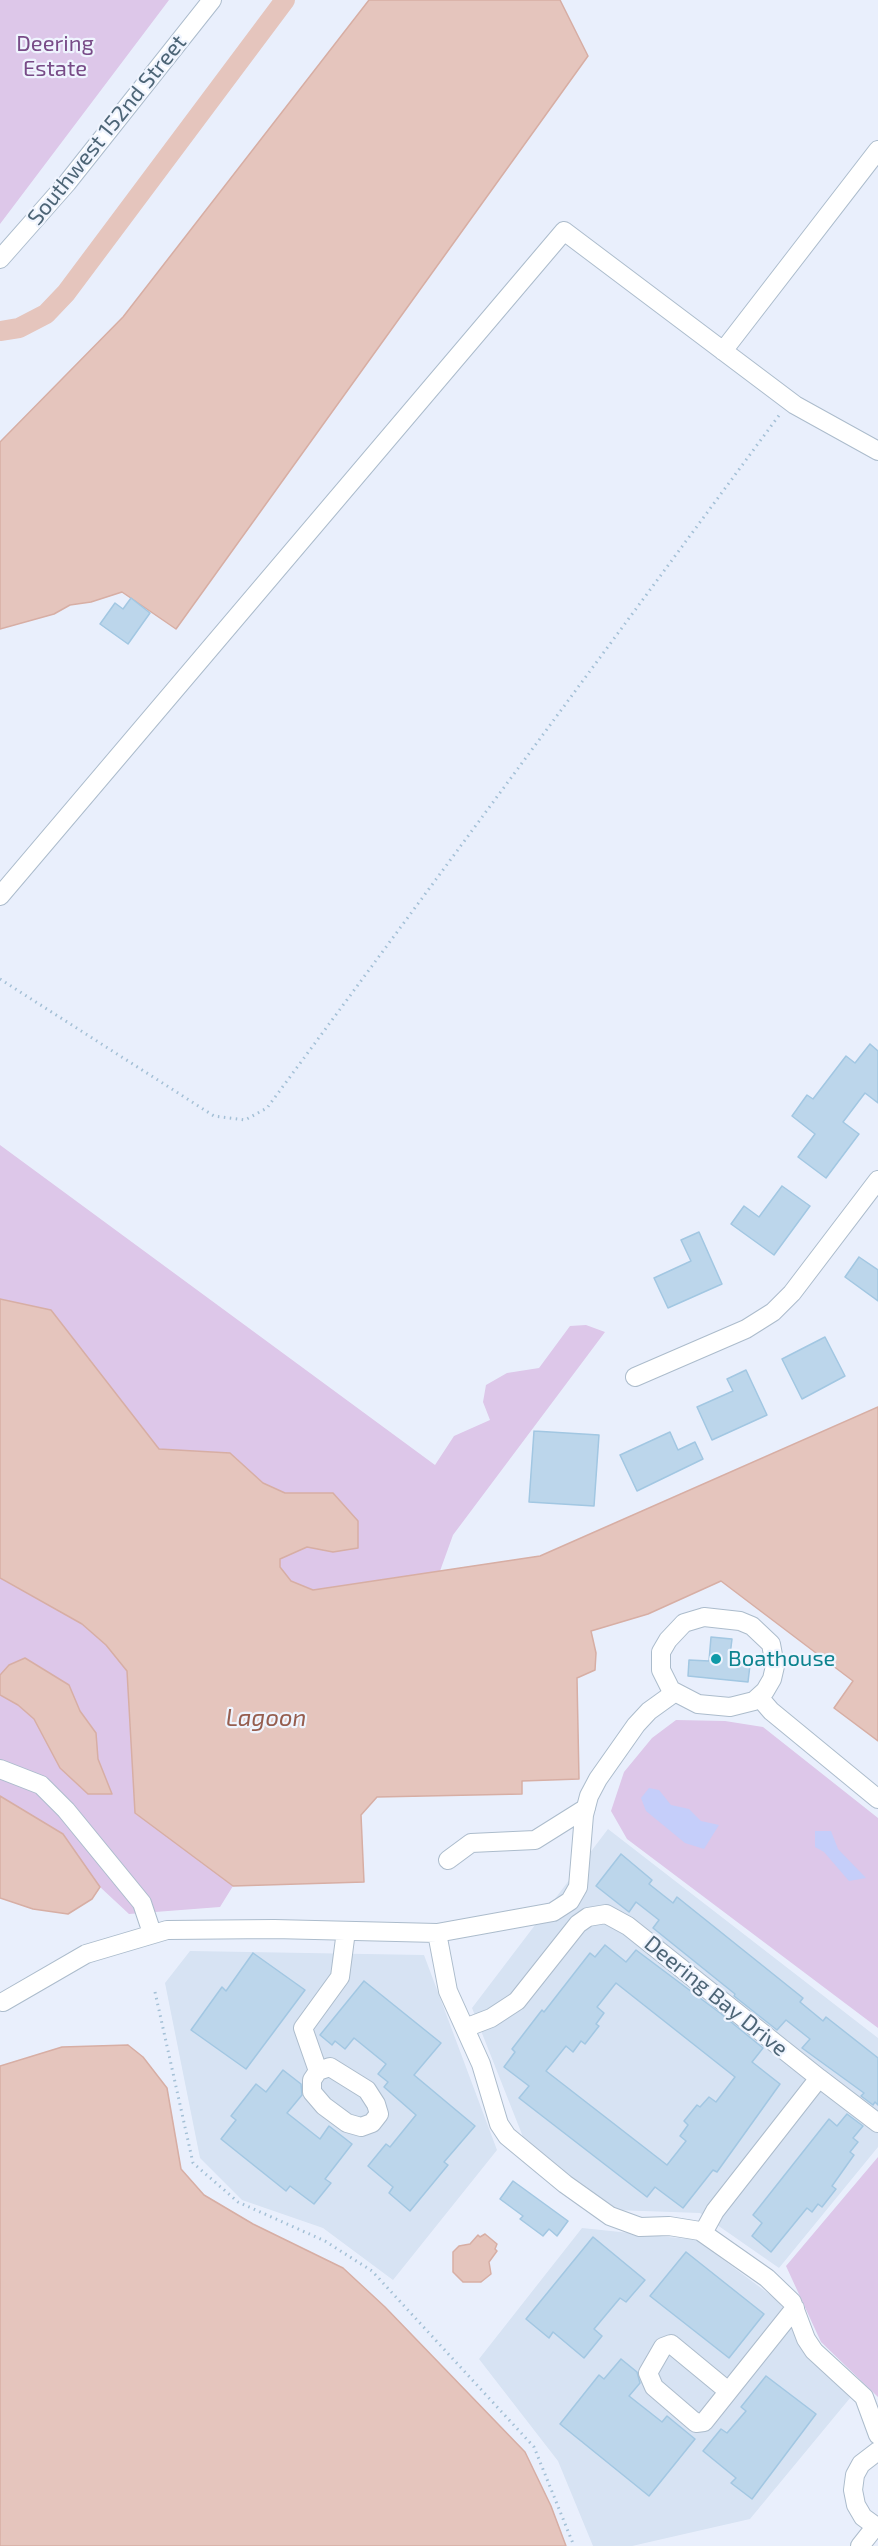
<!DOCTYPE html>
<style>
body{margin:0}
canvas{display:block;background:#e9effc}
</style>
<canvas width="878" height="2546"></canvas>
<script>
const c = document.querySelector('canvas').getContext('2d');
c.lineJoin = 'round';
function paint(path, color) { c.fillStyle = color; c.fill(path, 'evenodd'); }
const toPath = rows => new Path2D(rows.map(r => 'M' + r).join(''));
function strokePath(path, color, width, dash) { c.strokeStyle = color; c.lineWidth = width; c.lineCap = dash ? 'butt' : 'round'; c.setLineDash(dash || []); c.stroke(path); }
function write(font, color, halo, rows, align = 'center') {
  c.font = font + ' "Exo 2",sans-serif'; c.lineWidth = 4.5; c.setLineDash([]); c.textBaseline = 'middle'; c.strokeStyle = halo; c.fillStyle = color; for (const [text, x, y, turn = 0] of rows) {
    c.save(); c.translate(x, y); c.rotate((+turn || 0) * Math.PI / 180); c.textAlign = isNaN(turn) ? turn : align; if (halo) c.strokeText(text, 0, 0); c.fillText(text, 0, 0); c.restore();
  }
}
paint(toPath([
 [608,1829,878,2038,878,2147,779,2268,700,2213,615,2210,525,2142,472,2008],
 [190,1951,424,1955,497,2150,393,2280,323,2228,242,2200,200,2158,165,1983],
 [582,2228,697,2240,777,2300,850,2398,750,2519,632,2546,593,2546,558,2461,479,2359]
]), '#d7e3f3');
paint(toPath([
 [0,0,169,0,0,224],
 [0,1145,435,1465,454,1436,490,1420,483,1402,486,1385,507,1373,539,1368,570,1326,586,1325,605,1332,453,1535,440,1571,313,1590,291,1581,280,1567,280,1559,307,1547,333,1552,333,1493,285,1493,263,1483,230,1453,159,1449,51,1310,0,1299],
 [0,1578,82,1624,106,1645,127,1671,135,1813,233,1886,220,1907,129,1914,100,1887,63,1834,0,1796],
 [676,1720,725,1721,763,1727,878,1818,878,2028,627,1839,611,1811,624,1772,652,1738],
 [878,2157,878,2397,821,2342,786,2266]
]), '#ddc7e9');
paint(toPath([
 [649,1788,659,1790,671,1805,689,1809,701,1821,719,1825,704,1849,685,1843,646,1811,641,1798],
 [815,1831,831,1831,838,1849,866,1878,849,1881,824,1852,815,1847]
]), '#c5cefa');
const water = toPath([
 [369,0,560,0,588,56,176,629,122,592,91,602,70,605,54,614,0,629,0,442,123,317,369,0],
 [0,1299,51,1310,159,1449,230,1453,263,1483,285,1493,333,1493,358,1521,358,1548,333,1552,307,1547,280,1559,280,1567,291,1581,313,1590,540,1556,878,1407,878,1741,834,1708,853,1681,721,1581,648,1614,591,1631,596,1653,595,1670,577,1678,579,1779,522,1781,522,1794,377,1797,361,1815,364,1882,233,1886,135,1813,127,1671,106,1645,82,1624,0,1578,0,1299],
 [25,1658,69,1685,80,1711,96,1733,98,1759,112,1794,88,1794,60,1768,34,1719,18,1705,0,1695,0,1675,9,1665,25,1658],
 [0,1796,63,1834,100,1887,92,1899,68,1914,33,1909,0,1898,0,1796],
 [128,2045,143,2057,167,2088,181,2169,204,2195,253,2224,343,2268,385,2307,525,2452,551,2506,566,2546,0,2546,0,2066,62,2047,128,2045],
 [485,2234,497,2244,495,2249,497,2251,489,2262,491,2274,481,2282,463,2282,453,2272,453,2252,459,2246,470,2244,478,2235,480,2237,485,2234]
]);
paint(water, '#e5c5bd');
strokePath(water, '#d7aea4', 1.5);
strokePath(toPath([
 [0,331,19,328,46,314,66,293,285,0]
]), '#e5c5bd', 20);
const building = toPath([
 [131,598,150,613,128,644,100,624,115,603,123,609,131,598],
 [870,1044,878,1051,878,1103,865,1093,843,1122,859,1134,826,1178,798,1157,815,1134,792,1116,807,1095,813,1099,846,1056,855,1063,870,1044],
 [782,1186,810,1206,774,1255,731,1224,744,1206,759,1217,782,1186],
 [699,1232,722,1284,668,1308,654,1278,691,1261,681,1240,699,1232],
 [859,1257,878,1270,878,1301,845,1277,859,1257],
 [825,1337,845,1376,802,1399,782,1359,825,1337],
 [746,1370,767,1415,712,1440,697,1407,733,1391,727,1379,746,1370],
 [534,1431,599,1435,594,1506,529,1502,534,1431],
 [670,1432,678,1450,695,1442,703,1459,637,1491,620,1455,670,1432],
 [711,1637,732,1639,729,1663,750,1665,748,1682,688,1676,689,1660,709,1661,711,1637],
 [621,1854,652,1880,649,1884,673,1903,677,1897,803,1998,800,2002,823,2021,826,2017,878,2058,878,2105,875,2102,873,2105,861,2096,864,2093,802,2048,810,2039,786,2020,777,2030,734,1996,735,1994,653,1928,659,1920,636,1902,629,1912,596,1886,621,1854],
 [605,1945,626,1962,636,1950,720,2013,763,2048,752,2062,780,2084,717,2172,713,2170,683,2208,655,2187,647,2197,519,2098,529,2086,504,2067,515,2052,512,2049,542,2010,544,2012,590,1953,595,1957,605,1945],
 [616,1983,735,2077,716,2102,709,2097,700,2107,697,2105,684,2121,688,2125,680,2136,686,2141,667,2165,546,2071,566,2046,573,2052,581,2041,585,2044,599,2026,596,2024,604,2013,597,2007,616,1983],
 [253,1953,305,1990,246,2069,191,2030,222,1987,226,1991,253,1953],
 [364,1981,441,2043,414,2075,475,2126,444,2162,448,2165,410,2211,389,2193,393,2187,368,2166,386,2144,390,2147,416,2115,384,2087,388,2082,378,2074,386,2064,354,2038,345,2049,335,2041,332,2045,320,2035,364,1981],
 [283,2070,301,2084,302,2095,287,2113,320,2139,329,2126,352,2144,325,2179,331,2183,314,2204,290,2186,286,2191,221,2139,236,2120,231,2116,256,2084,266,2092,283,2070],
 [847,2114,863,2126,853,2138,858,2142,850,2152,854,2155,832,2186,836,2189,822,2207,818,2204,812,2212,807,2208,771,2252,752,2236,762,2223,753,2215,829,2119,837,2126,847,2114],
 [513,2181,568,2221,557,2236,549,2229,543,2236,520,2219,523,2216,500,2199,513,2181],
 [593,2237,645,2280,626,2302,620,2298,594,2329,602,2336,584,2358,553,2332,549,2338,526,2319,593,2237],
 [686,2252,764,2314,729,2358,650,2296,686,2252],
 [621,2359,637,2372,640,2383,629,2396,662,2422,667,2416,695,2439,649,2496,560,2424,599,2375,604,2379,621,2359],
 [766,2376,816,2414,752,2499,731,2483,736,2478,703,2451,721,2429,727,2433,746,2411,741,2407,766,2376]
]);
paint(building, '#bcd6eb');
strokePath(building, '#a2c7e2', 1.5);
const minor = toPath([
 [0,259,67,183,212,0],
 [723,351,878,150],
 [0,896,564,231,795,405,878,451],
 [635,1377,746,1329,773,1312,792,1293,878,1180],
 [704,1617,740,1621,752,1626,771,1644,775,1666,772,1679,765,1691,754,1701,730,1707,698,1704,671,1690,661,1670,661,1652,668,1640,684,1623,704,1617],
 [759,1697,771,1711,878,1799],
 [0,1769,41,1785,66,1810,142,1903,152,1933],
 [448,1860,471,1843,535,1840,586,1808],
 [437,1933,448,1991,481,2064,499,2124,507,2136,565,2184,610,2216,640,2227,669,2226,700,2231,767,2278,792,2302,806,2339,814,2351,864,2397,878,2435],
 [3,2002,86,1954,167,1930,274,1929,437,1933,553,1912,570,1901,578,1887,584,1815,589,1796,598,1779,636,1725,649,1711,674,1693],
 [465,2028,491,2018,517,2001,578,1924,588,1917,606,1914,628,1926,819,2078,715,2211,703,2233],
 [318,2071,330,2067,367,2090,376,2104,379,2114,372,2123,361,2127,347,2123,324,2106,312,2092,312,2080,318,2071,303,2028,340,1977,346,1931],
 [819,2078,878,2123],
 [728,2391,671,2344,663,2347,648,2373,654,2387,696,2423,704,2422,795,2308],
 [878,2451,861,2464,855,2475,853,2490,856,2505,863,2517,878,2528],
 [860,2546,875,2527]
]);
strokePath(minor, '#acbccc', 20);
strokePath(toPath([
 [0,979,214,1116,245,1120,267,1108,780,414],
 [155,1992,193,2163,238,2202,325,2241,372,2271,534,2447,574,2546]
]), '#a4c0d6', 3, [1.5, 4.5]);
strokePath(minor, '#fff', 18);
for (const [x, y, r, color] of [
 [716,1659,6,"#0f9aa8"]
]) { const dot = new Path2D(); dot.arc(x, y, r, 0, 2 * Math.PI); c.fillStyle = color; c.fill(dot); strokePath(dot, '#eff4fe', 2); }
write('22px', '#784b87', '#eff4fe', [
 ["Deering",55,44],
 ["Estate",55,69]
]);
write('22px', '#4d6576', '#eff4fe', [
 ["Southwest 152nd Street",107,130,-51],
 ["Deering Bay Drive",716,1996,39]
]);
write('22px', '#0d838f', '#eff4fe', [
 ["Boathouse",728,1659]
], 'left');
write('italic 24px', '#965d4e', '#eff4fe', [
 ["Lagoon",266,1718]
]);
</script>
